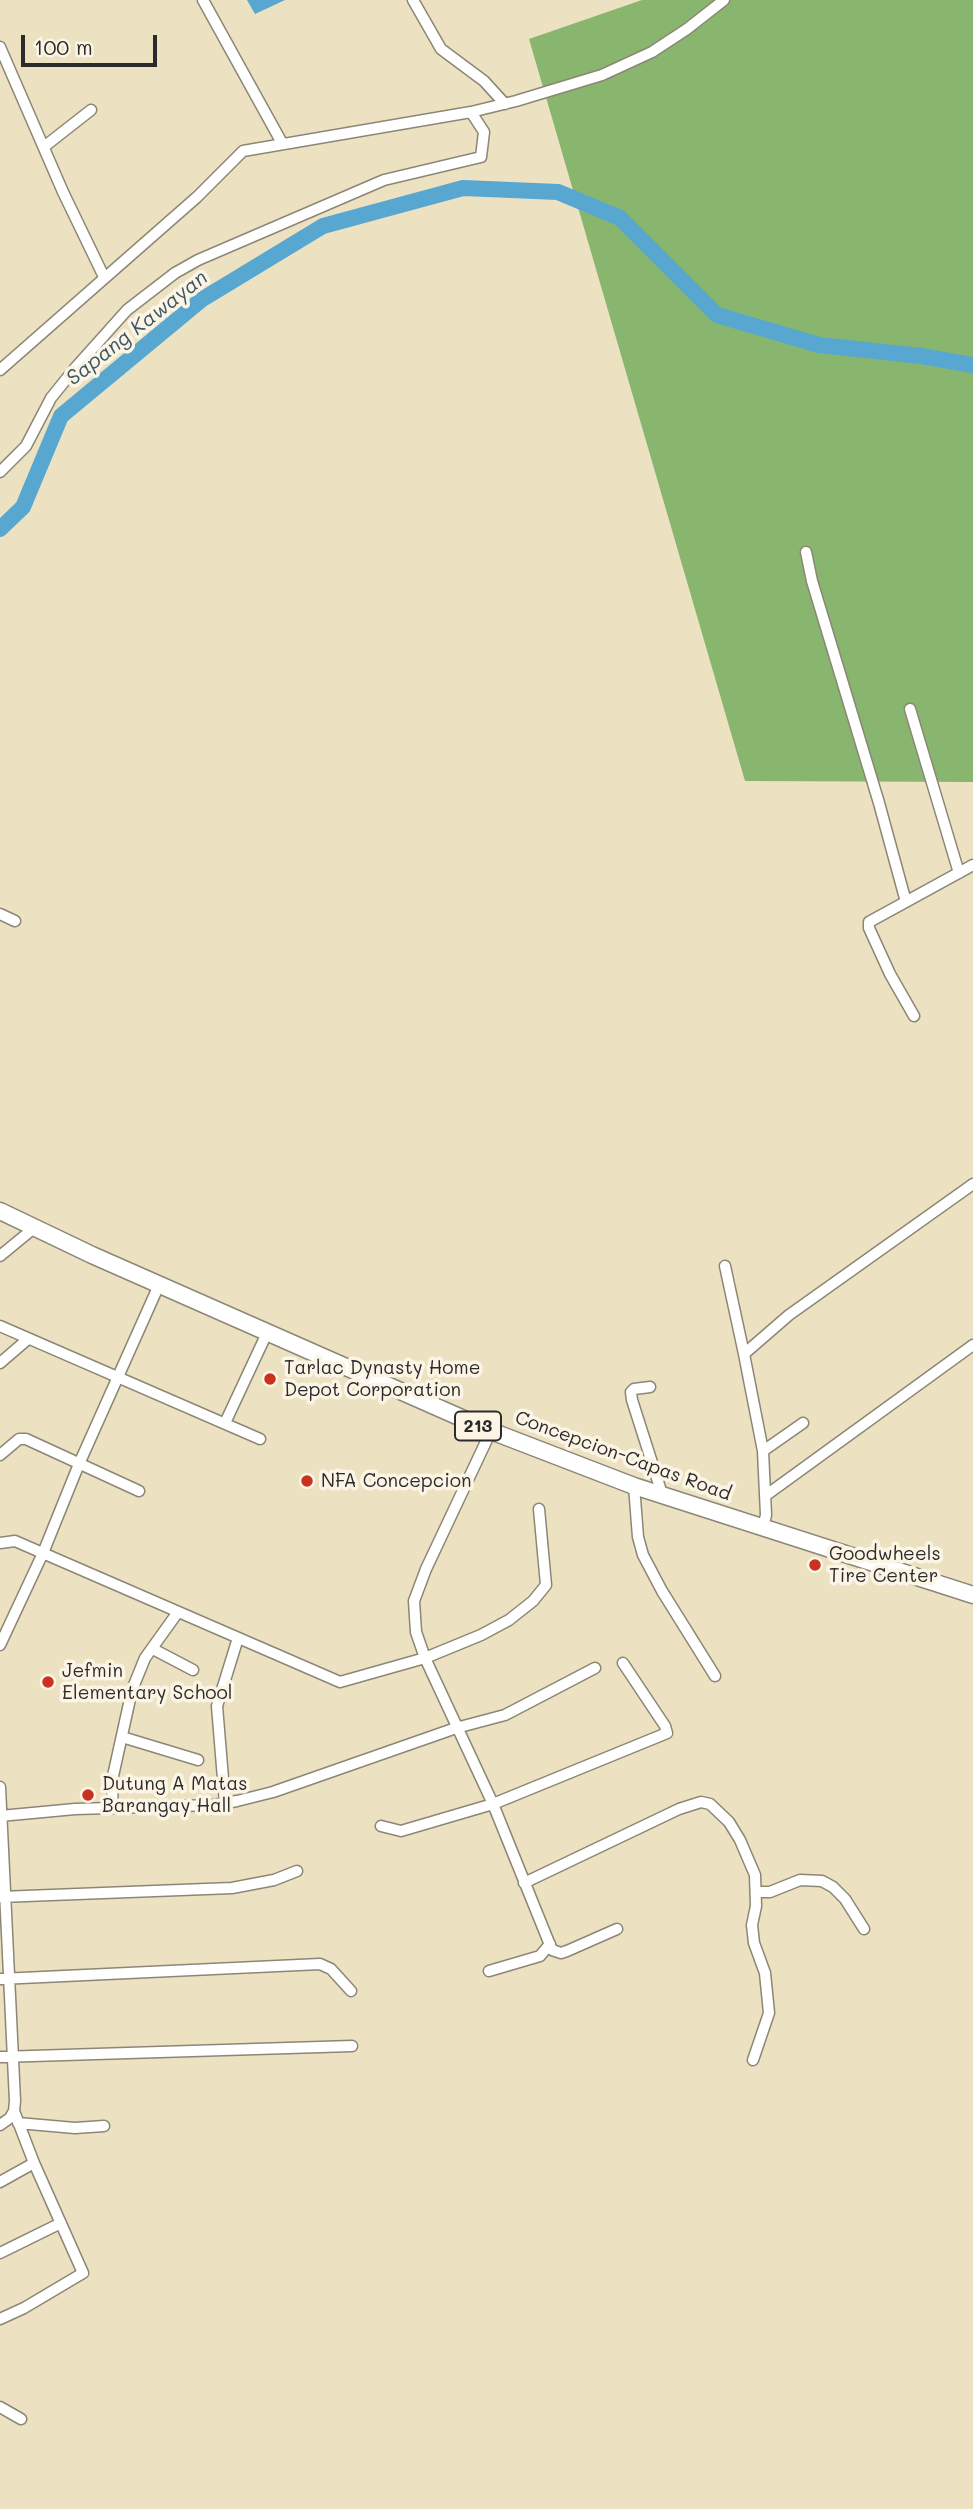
<!DOCTYPE html>
<style>
body{margin:0}
#map{position:relative;width:973px;height:2509px;overflow:hidden;background:#ece2c2;font-family:Mali,sans-serif}
canvas{display:block}
.scale{position:absolute;left:21px;top:35px;width:136px;height:32px;box-sizing:border-box;border:4px solid #2b2b2b;border-top:0;padding-left:9px;font-size:21px;line-height:24px;white-space:nowrap;color:#2b2b2b;-webkit-text-stroke:5px #fcf5e5;paint-order:stroke}
</style>
<div id="map">
<canvas width="973" height="2509"></canvas>
<div class="scale">100 m</div>
</div>
<script>
const c = document.querySelector('canvas').getContext('2d');
c.lineJoin = 'round';
function paint(path, color) { c.fillStyle = color; c.fill(path, 'evenodd'); }
const toPath = rows => new Path2D(rows.map(r => 'M' + r).join(''));
function strokePath(path, color, width, dash) { c.strokeStyle = color; c.lineWidth = width; c.lineCap = dash ? 'butt' : 'round'; c.setLineDash(dash || []); c.stroke(path); }
function write(font, color, halo, rows, align = 'center') {
  c.font = font + ' Mali,sans-serif'; c.lineWidth = 7; c.setLineDash([]); c.textBaseline = 'middle'; c.strokeStyle = halo; c.fillStyle = color; for (const [text, x, y, turn = 0] of rows) {
    c.save(); c.translate(x, y); c.rotate((+turn || 0) * Math.PI / 180); c.textAlign = isNaN(turn) ? turn : align; if (halo) c.strokeText(text, 0, 0); c.fillText(text, 0, 0); c.restore();
  }
}
paint(toPath([
 [642,0,973,0,973,782,745,781,529,39]
]), '#88b66e');
paint(toPath([
 [247,0,285,0,255,14]
]), '#57a7d1');
strokePath(toPath([
 [0,529,23,507,61,416,201,300,323,226,463,188,558,192,620,218,717,315,819,345,921,356,973,365]
]), '#57a7d1', 16);
const minor = toPath([
 [203,0,282,143],
 [413,0,441,49,484,81,505,104],
 [0,47,63,192,104,277],
 [45,146,91,110],
 [0,370,197,197,243,151,471,112,516,101,602,75,652,52,687,29,724,0],
 [0,472,26,446,51,398,76,367,127,310,175,273,198,260,384,180,481,157,484,132,471,112],
 [806,552,812,581,879,803,906,902],
 [910,709,959,873],
 [0,914,15,921],
 [914,1016,890,974,869,928,869,922,973,865],
 [0,1256,34,1228],
 [725,1266,744,1354],
 [0,1326,260,1439],
 [0,1363,28,1339],
 [650,1387,634,1389,631,1392,632,1400,662,1494],
 [225,1423,267,1333],
 [491,1431,426,1569,414,1601,416,1632,425,1658,493,1804,552,1950,561,1953,567,1951,617,1929],
 [763,1451,803,1423],
 [0,1455,19,1439,26,1439,139,1491],
 [634,1486,638,1537,643,1555,662,1591,715,1676],
 [765,1496,973,1345],
 [763,1527,766,1515,763,1451,744,1354,789,1315,973,1184],
 [0,1543,15,1541,340,1682,425,1658,481,1635,509,1620,533,1601,546,1585,539,1509],
 [0,1645,43,1553,79,1464,159,1285],
 [153,1649,193,1670],
 [122,1737,198,1760],
 [0,1787,15,2101,14,2111,10,2118,0,2125],
 [225,1803,217,1706,238,1638],
 [112,1807,113,1776,132,1690,145,1658,178,1612],
 [0,1816,75,1809,214,1805,237,1801,273,1792,456,1728,505,1715,595,1668],
 [381,1826,401,1831,493,1804,667,1733,665,1726,623,1663],
 [524,1883,679,1809,701,1802,710,1804,729,1822,740,1840,755,1875,756,1906,752,1925,754,1943,765,1973,769,2013,753,2060],
 [757,1892,770,1892,800,1880,822,1881,833,1887,845,1899,864,1929],
 [0,1897,232,1888,274,1880,297,1871],
 [489,1971,540,1956,550,1944],
 [0,1979,320,1964,331,1969,351,1991],
 [0,2057,352,2046],
 [18,2123,75,2128,104,2126],
 [0,2182,34,2163],
 [0,2253,61,2223],
 [0,2319,24,2308,83,2273,34,2163,14,2111],
 [0,2407,21,2419]
]);
const primary = toPath([
 [0,1211,92,1255,491,1431,634,1486,973,1595]
]);
strokePath(minor, '#8c8676', 13);
strokePath(primary, '#8c8676', 19);
strokePath(minor, '#fff', 10);
strokePath(primary, '#fff', 16);
for (const [x, y, r, color] of [
 [270,1379,7,"#c8321e"],
 [307,1481,7,"#c8321e"],
 [815,1565,7,"#c8321e"],
 [48,1682,7,"#c8321e"],
 [88,1795,7,"#c8321e"]
]) { const dot = new Path2D(); dot.arc(x, y, r, 0, 2 * Math.PI); c.fillStyle = color; c.fill(dot); strokePath(dot, '#fcf5e5', 2.5); }
for (const [x, y, w] of [
 [478,1426,46]
]) { const box = new Path2D(); box.roundRect(x - w / 2, y - 14.5, w, 29, 5); c.fillStyle = '#fcf5e5'; c.fill(box); strokePath(box, '#2b2b2b', 2); }
write('bold 18px', '#2b2b2b', null, [
 ["213",478,1426]
]);
write('19px', '#2b2b2b', '#fcf5e5', [
 ["Tarlac Dynasty Home",284,1368],
 ["Depot Corporation",284,1390],
 ["NFA Concepcion",321,1481],
 ["Goodwheels",829,1554],
 ["Tire Center",829,1576],
 ["Jefmin",62,1671],
 ["Elementary School",62,1693],
 ["Dutung A Matas",102,1784],
 ["Barangay Hall",102,1806]
], 'left');
write('19px', '#2b2b2b', '#fcf5e5', [
 ["Concepcion-Capas Road",623,1456,20]
]);
write('italic 21px', '#3a5665', '#fcf5e5', [
 ["Sapang Kawayan",137,328,-38]
]);
</script>
